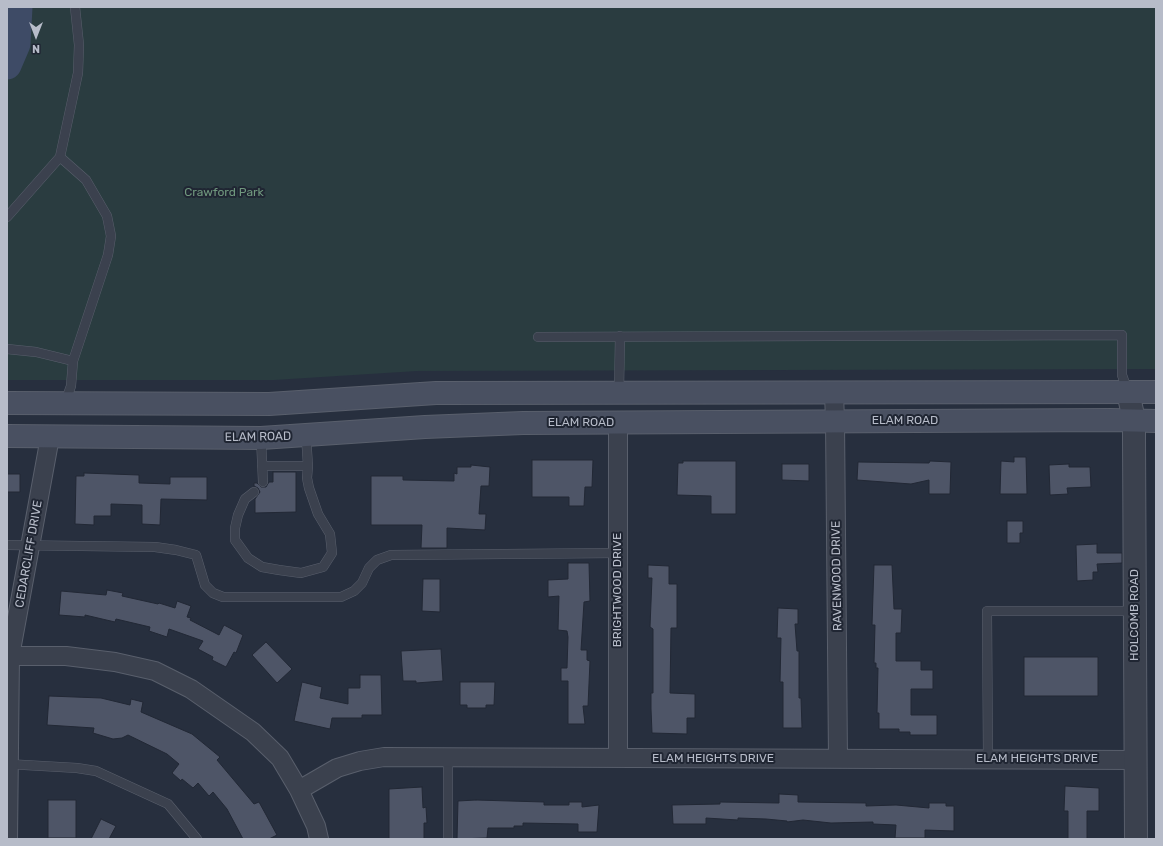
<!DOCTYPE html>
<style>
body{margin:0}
#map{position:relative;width:1163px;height:846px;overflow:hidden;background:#272f3e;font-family:Rubik,sans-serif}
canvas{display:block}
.frame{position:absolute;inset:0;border:8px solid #b7bcc9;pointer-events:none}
.north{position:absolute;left:16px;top:16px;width:40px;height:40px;-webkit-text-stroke:3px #202633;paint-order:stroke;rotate:180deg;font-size:11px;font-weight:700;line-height:16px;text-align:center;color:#b7bcc9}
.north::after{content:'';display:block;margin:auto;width:14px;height:18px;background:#b7bcc9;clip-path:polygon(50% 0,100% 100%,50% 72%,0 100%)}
</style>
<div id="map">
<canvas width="1163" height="846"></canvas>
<div class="frame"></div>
<div class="north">N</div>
</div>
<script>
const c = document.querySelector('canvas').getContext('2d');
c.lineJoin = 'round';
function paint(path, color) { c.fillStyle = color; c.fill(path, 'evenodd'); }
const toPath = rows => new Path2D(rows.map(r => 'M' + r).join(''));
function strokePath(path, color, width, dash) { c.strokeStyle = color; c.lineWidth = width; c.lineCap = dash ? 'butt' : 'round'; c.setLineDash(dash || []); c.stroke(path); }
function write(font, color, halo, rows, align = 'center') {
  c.font = font + ' Rubik,sans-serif'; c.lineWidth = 4; c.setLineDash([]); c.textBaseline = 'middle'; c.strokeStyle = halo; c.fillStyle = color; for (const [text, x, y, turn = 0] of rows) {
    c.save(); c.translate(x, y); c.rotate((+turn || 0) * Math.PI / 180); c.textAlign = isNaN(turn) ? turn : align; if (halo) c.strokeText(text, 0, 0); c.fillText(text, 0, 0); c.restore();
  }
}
paint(toPath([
 [7,7,1156,7,1156,369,417,371,274,380,7,380]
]), '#2a3c40');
strokePath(toPath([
 [7,65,16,44,18,7]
]), '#3e4b66', 29);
const building = toPath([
 [1014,457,1026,457,1027,494,1000,494,1001,461,1014,462,1014,457],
 [532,460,593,460,592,487,585,487,584,506,569,506,569,497,532,497,532,460],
 [683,461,736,461,736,514,711,514,711,496,677,495,678,463,683,463,683,461],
 [930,461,951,462,950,494,929,494,929,480,911,484,857,480,858,462,929,463,930,461],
 [782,464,809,464,809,481,782,480,782,464],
 [1069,464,1069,467,1090,467,1091,487,1067,488,1068,494,1050,495,1049,465,1069,464],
 [471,465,490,467,489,486,481,486,479,514,486,514,485,530,447,528,447,548,421,548,422,525,371,525,371,476,403,476,403,480,454,481,454,473,457,474,457,467,471,467,471,465],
 [273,472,296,472,296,512,255,513,255,499,260,492,258,488,254,486,254,483,257,483,261,487,266,487,269,482,273,482,273,472],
 [84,473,139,475,139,483,170,484,170,477,207,477,207,500,161,499,160,525,142,524,142,505,111,504,111,516,94,516,94,525,75,524,76,476,84,476,84,473],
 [7,474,20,474,20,492,7,492,7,474],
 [1007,521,1023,521,1023,533,1020,533,1020,543,1007,543,1007,521],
 [1097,544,1097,553,1122,553,1122,563,1097,564,1098,572,1093,572,1093,580,1077,581,1076,545,1097,544],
 [568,563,589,563,590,601,584,602,581,650,587,650,587,660,590,661,588,706,583,706,585,724,568,724,568,681,561,681,561,668,567,668,568,637,567,631,558,630,559,596,548,597,548,580,568,579,568,563],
 [648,565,669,566,669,584,677,584,677,628,671,628,670,693,695,694,695,718,687,718,687,734,652,733,651,709,651,693,653,693,653,629,650,627,652,578,648,578,648,565],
 [874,565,892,565,894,609,902,609,901,633,896,633,896,661,921,661,921,670,933,670,933,689,911,689,911,715,937,715,937,735,910,735,910,732,899,732,899,729,879,729,879,713,877,713,878,668,876,668,876,663,874,663,875,625,872,625,874,565],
 [423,579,440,579,440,612,422,611,423,579],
 [107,590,123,593,122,596,158,604,159,603,175,608,177,601,191,606,187,617,191,618,190,620,219,635,224,625,243,635,236,653,234,652,226,667,212,660,213,657,198,649,203,641,169,629,167,637,149,631,150,627,116,619,115,622,85,615,85,617,59,615,61,591,106,595,107,590],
 [778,608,798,609,798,624,795,624,797,651,799,651,799,698,801,698,802,728,783,728,783,682,780,682,781,638,777,638,778,608],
 [266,642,292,669,277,683,252,655,266,642],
 [441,649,443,681,416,683,416,681,403,681,401,651,441,649],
 [1024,657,1098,657,1098,696,1024,696,1024,657],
 [360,675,381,675,382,715,362,715,362,718,332,718,330,729,294,721,302,682,322,687,320,698,348,704,348,688,360,688,360,675],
 [460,682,495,682,494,705,486,705,486,708,467,708,467,705,460,705,460,682],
 [49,696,101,698,130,705,131,699,143,702,141,712,192,734,220,757,217,760,254,804,259,802,277,835,269,839,243,839,227,809,213,792,209,796,198,783,193,788,182,779,181,781,172,773,179,764,167,754,128,735,122,738,113,739,93,733,94,728,47,725,49,696],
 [1065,786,1099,788,1099,811,1087,811,1087,839,1068,839,1068,811,1064,811,1065,786],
 [422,787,423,808,426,807,427,823,424,823,424,839,389,839,389,789,422,787],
 [779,794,798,795,798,802,866,803,866,806,896,805,929,808,929,803,946,803,946,806,954,806,954,831,925,830,925,838,895,838,896,825,873,824,873,822,831,823,803,820,787,822,787,821,766,819,738,818,738,820,706,818,706,824,673,824,672,805,720,804,720,802,779,803,779,794],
 [48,800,76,800,76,838,48,838,48,800],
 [476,800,544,802,544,805,569,805,569,802,582,802,582,807,599,805,597,832,578,832,578,824,523,823,523,826,514,826,514,828,488,828,487,838,457,839,458,801,476,800],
 [101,819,116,826,109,839,91,839,101,819]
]);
paint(building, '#4e5567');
strokePath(building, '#222835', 1);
const service = toPath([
 [60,157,86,180,107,216,111,236,108,255,73,361,71,386,65,403],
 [7,217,60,157,78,73,79,45,75,7],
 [538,337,1122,335,1122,375,1128,392],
 [7,349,36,352,73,361],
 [619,392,620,336],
 [261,438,263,482],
 [262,466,308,466],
 [254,492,245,499,238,515,235,528,235,540,248,558,262,567,279,570,301,573,323,567,332,553,330,534,318,514,309,488,307,478,308,466,306,435],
 [7,545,155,547,176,550,196,555,205,585,213,593,223,597,341,597,354,591,362,583,369,568,377,560,391,555,618,553],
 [988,759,987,611,1135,611],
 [7,764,77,768,96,771,168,804,197,839],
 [448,839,448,757]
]);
const minor = toPath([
 [834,393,835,421,838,759],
 [7,656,66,656,115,662,155,671,191,689,253,732,280,758,299,790,316,826,319,839],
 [618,758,618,423],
 [299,790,337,768,360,761,384,757,1135,760],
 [8,839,10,656,50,437]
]);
const tertiary = toPath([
 [1128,392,1134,420,1134,439,1136,839]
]);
const secondary = toPath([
 [7,403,269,404,436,393,1156,392],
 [7,436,261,438,425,427,523,423,1110,420,1156,421]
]);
strokePath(service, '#595f6c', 10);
strokePath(minor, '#595f6c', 20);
strokePath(tertiary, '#595f6c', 24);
strokePath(secondary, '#595f6c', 24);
strokePath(service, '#3b414e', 9);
strokePath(minor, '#3b414e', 18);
strokePath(tertiary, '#3b414e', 22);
strokePath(secondary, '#495061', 22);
write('12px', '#70987e', '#202633', [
 ["Crawford Park",224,193]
]);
write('12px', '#b7bcc9', '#202633', [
 ["ELAM ROAD",905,421],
 ["ELAM ROAD",581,423],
 ["ELAM ROAD",258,437,-1],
 ["CEDARCLIFF DRIVE",29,554,-80],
 ["RAVENWOOD DRIVE",837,576,-91],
 ["BRIGHTWOOD DRIVE",618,590,-90],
 ["HOLCOMB ROAD",1135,615,-90],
 ["ELAM HEIGHTS DRIVE",713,759],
 ["ELAM HEIGHTS DRIVE",1037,759]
]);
</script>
